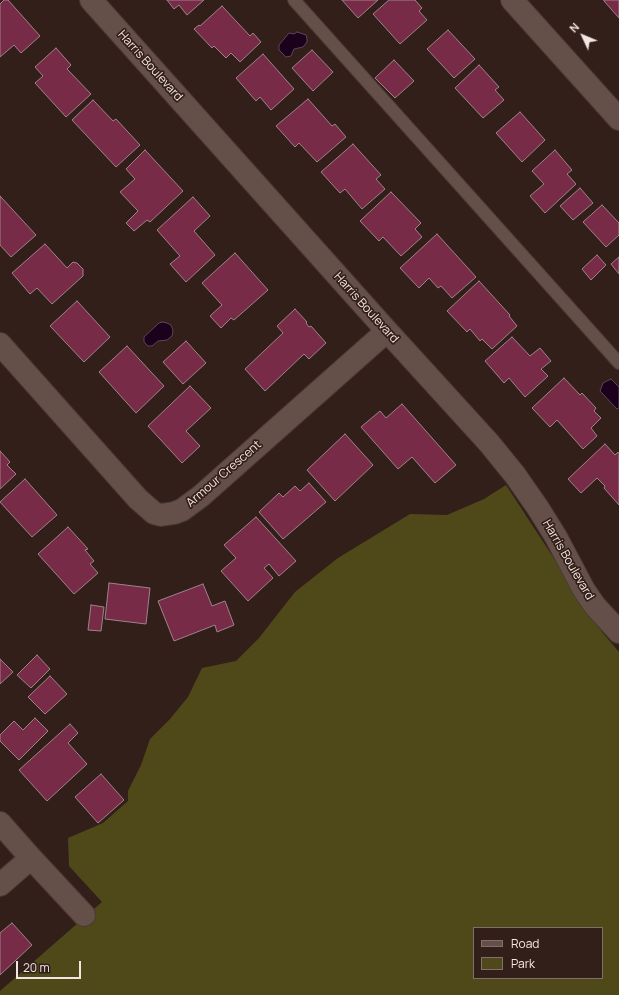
<!DOCTYPE html>
<style>
body{margin:0}
#map{position:relative;width:619px;height:995px;overflow:hidden;background:#331f1a;font-family:Manrope,sans-serif}
canvas{display:block}
.legend{position:absolute;left:473px;top:927px;width:130px;height:52px;box-sizing:border-box;background:#331f1a;border:1px solid #806f6a;margin:0;padding:5px 7px;list-style:none;font-size:12px;color:#f3e6e2}
.legend li{display:flex;align-items:center;gap:8px;height:20px}
.legend b{width:20px;border:1px solid #806f6a}
.north{position:absolute;left:563px;top:16px;width:40px;height:40px;-webkit-text-stroke:3px #331f1a;paint-order:stroke;rotate:314deg;font-size:11px;font-weight:700;line-height:16px;text-align:center;color:#f3e6e2}
.north::after{content:'';display:block;margin:auto;width:14px;height:18px;background:#f3e6e2;clip-path:polygon(50% 0,100% 100%,50% 72%,0 100%)}
.scale{position:absolute;left:16px;top:961px;width:65px;height:18px;box-sizing:border-box;border:2px solid #f3e6e2;border-top:0;padding-left:5px;font-size:12px;line-height:14px;white-space:nowrap;color:#f3e6e2;-webkit-text-stroke:3px #331f1a;paint-order:stroke}
</style>
<div id="map">
<canvas width="619" height="995"></canvas>
<ul class="legend">
<li><b style="height:5px;background:#654f49"></b>Road</li>
<li><b style="height:11px;background:#4f491a"></b>Park</li>
</ul>
<div class="north">N</div>
<div class="scale">20 m</div>
</div>
<script>
const c = document.querySelector('canvas').getContext('2d');
c.lineJoin = 'round';
function paint(path, color) { c.fillStyle = color; c.fill(path, 'evenodd'); }
const toPath = rows => new Path2D(rows.map(r => 'M' + r).join(''));
function strokePath(path, color, width, dash) { c.strokeStyle = color; c.lineWidth = width; c.lineCap = dash ? 'butt' : 'round'; c.setLineDash(dash || []); c.stroke(path); }
function write(font, color, halo, rows, align = 'center') {
  c.font = font + ' Manrope,sans-serif'; c.lineWidth = 3.5; c.setLineDash([]); c.textBaseline = 'middle'; c.strokeStyle = halo; c.fillStyle = color; for (const [text, x, y, turn = 0] of rows) {
    c.save(); c.translate(x, y); c.rotate((+turn || 0) * Math.PI / 180); c.textAlign = isNaN(turn) ? turn : align; if (halo) c.strokeText(text, 0, 0); c.fillText(text, 0, 0); c.restore();
  }
}
paint(toPath([
 [506,485,602,632,619,652,619,995,0,995,0,991,102,902,69,866,68,838,103,823,128,801,128,791,141,765,150,739,170,719,188,697,202,668,236,661,259,638,295,592,338,558,410,514,447,515,484,499],
 [474,928,602,928,602,978,474,978]
]), '#4f491a');
const water = toPath([
 [297,32,306,35,307,39,307,42,303,47,294,49,291,56,286,57,279,50,279,45,289,33,294,34,297,32],
 [162,322,167,323,171,325,173,330,172,336,167,340,158,341,152,346,148,346,144,342,144,337,159,323,162,322],
 [611,379,619,387,619,408,617,409,600,391,603,383,611,379]
]);
paint(water, '#1b011b');
strokePath(water, '#5c4657', 1);
const building = toPath([
 [4,0,8,0,40,36,21,53,14,45,0,57,0,4,4,0],
 [167,0,204,0,187,15,179,5,174,9,167,0],
 [342,0,378,0,358,18,342,0],
 [389,0,415,0,422,8,419,11,427,20,400,44,373,14,389,0],
 [604,0,619,0,619,18,604,1,604,0],
 [222,6,250,36,253,33,261,42,240,62,231,53,226,58,214,46,212,48,194,29,199,25,200,26,222,6],
 [448,30,475,59,454,78,427,49,448,30],
 [56,48,71,65,67,69,91,94,66,117,35,83,43,76,35,67,56,48],
 [312,50,333,72,313,91,292,68,312,50],
 [263,54,294,89,271,110,260,97,256,101,236,78,263,54],
 [394,60,414,81,395,98,375,78,394,60],
 [479,65,499,87,495,90,504,100,483,118,455,88,479,65],
 [308,99,332,126,335,124,346,137,317,162,299,143,295,147,276,126,308,99],
 [93,100,113,121,116,119,140,145,116,167,72,120,93,100],
 [520,112,545,140,522,162,496,133,520,112],
 [353,144,381,175,376,179,385,189,362,209,345,189,340,193,321,172,353,144],
 [145,150,183,191,150,222,147,220,134,231,126,223,138,211,120,192,135,179,126,169,145,150],
 [555,150,572,170,567,174,576,184,545,213,530,196,544,184,532,171,555,150],
 [580,188,593,203,573,220,560,206,580,188],
 [391,192,421,223,415,229,422,237,401,256,383,237,379,241,360,221,391,192],
 [0,196,36,235,11,257,0,245,0,196],
 [193,197,210,216,194,231,215,255,186,282,170,264,180,256,157,230,193,197],
 [602,205,619,223,619,235,606,247,583,222,602,205],
 [437,234,476,277,452,298,441,286,438,288,429,278,419,288,400,268,437,234],
 [45,244,67,268,73,262,77,263,83,269,83,276,52,304,37,288,30,294,12,273,45,244],
 [235,253,268,290,234,320,231,318,221,328,210,316,222,305,202,283,235,253],
 [597,255,606,265,591,280,582,269,597,255],
 [619,257,619,274,611,264,619,257],
 [479,281,510,315,509,316,517,326,492,349,482,339,480,341,470,329,467,332,447,311,479,281],
 [77,301,110,337,84,362,50,326,77,301],
 [295,309,307,322,306,323,309,327,311,326,326,343,309,359,304,354,265,391,245,369,283,333,277,326,295,309],
 [512,337,530,356,540,348,551,361,541,369,548,376,525,397,509,378,504,383,485,361,512,337],
 [186,341,206,363,183,384,163,362,186,341],
 [127,346,164,386,136,413,99,372,127,346],
 [564,378,580,395,582,393,596,408,594,411,601,418,591,428,597,436,583,449,557,420,550,427,532,408,564,378],
 [190,386,211,408,186,431,200,446,182,463,148,426,190,386],
 [402,404,456,465,435,483,412,457,398,469,361,427,380,411,386,418,402,404],
 [345,434,373,465,335,501,307,470,345,434],
 [605,444,615,455,618,452,619,454,619,505,604,488,605,486,597,478,581,493,568,479,605,444],
 [0,451,10,462,7,465,16,474,0,489,0,451],
 [25,479,57,515,32,537,0,502,25,479],
 [309,483,326,502,283,539,259,512,279,493,283,497,295,486,300,491,309,483],
 [256,517,296,561,279,576,269,564,264,568,273,578,248,601,221,571,236,558,224,545,256,517],
 [68,527,88,549,85,550,94,561,90,564,98,573,74,594,38,554,68,527],
 [109,583,150,588,146,624,105,619,109,583],
 [203,584,212,606,225,601,234,625,217,632,215,625,174,641,158,601,203,584],
 [91,605,104,607,101,631,88,630,91,605],
 [37,655,50,669,31,688,17,675,37,655],
 [0,659,13,672,0,684,0,659],
 [50,676,67,694,45,714,28,697,50,676],
 [35,718,48,731,19,760,0,741,0,735,14,721,23,730,35,718],
 [70,724,78,733,68,743,87,764,47,801,19,770,70,724],
 [101,774,124,800,98,823,75,797,101,774],
 [12,923,32,945,0,975,0,933,12,923]
]);
paint(building, '#782b46');
strokePath(building, '#9d848a', 1);
const lane = toPath([
 [294,0,619,363]
]);
const street = toPath([
 [91,0,387,331,489,443,515,475,538,508,556,537,584,590,595,606,619,632],
 [512,0,619,119],
 [0,344,138,499,154,513,161,515,174,513,182,510,201,496,387,331],
 [0,823,31,858,0,885],
 [31,858,84,915]
]);
strokePath(lane, '#4a3a36', 14);
strokePath(street, '#4a3a36', 24);
strokePath(lane, '#654f49', 12);
strokePath(street, '#654f49', 22);
write('12px', '#f3e6e2', '#331f1a', [
 ["Harris Boulevard",150,66,48],
 ["Harris Boulevard",366,308,48],
 ["Armour Crescent",224,474,-41],
 ["Harris Boulevard",568,560,60]
]);
</script>
